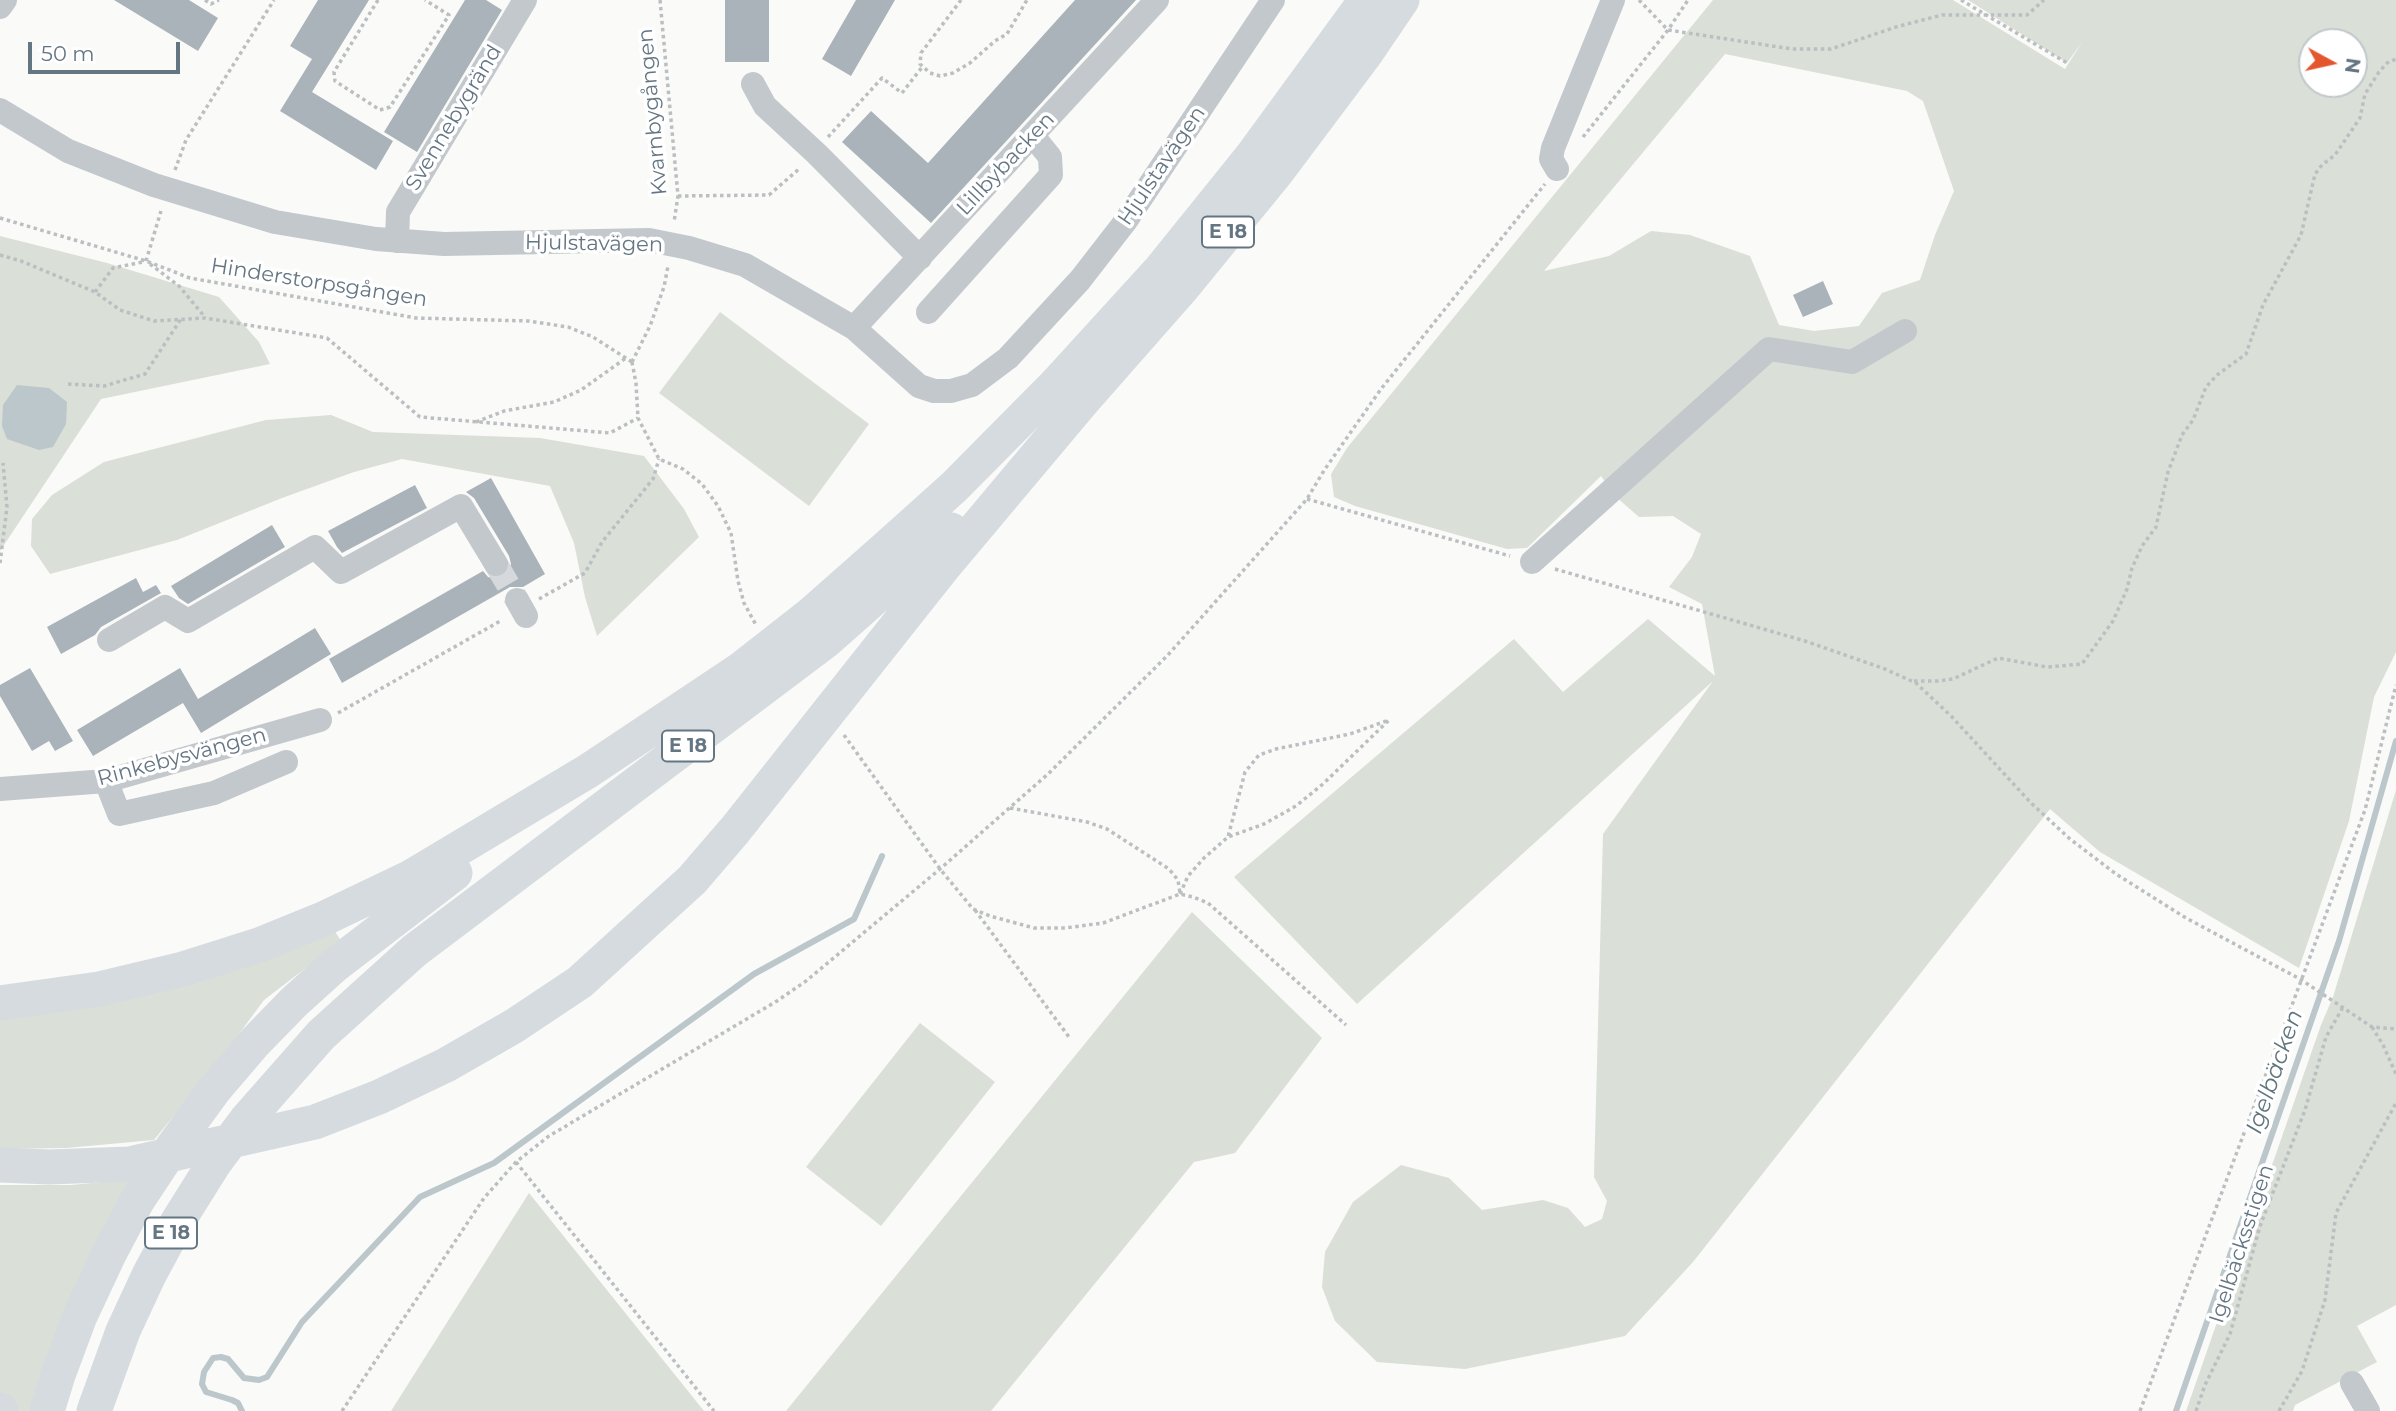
<!DOCTYPE html>
<meta charset="utf-8">
<style>
body{margin:0}
#map{position:relative;width:2396px;height:1411px;overflow:hidden;background:#fafaf8;font-family:Montserrat,sans-serif}
canvas{display:block}
.north{position:absolute;left:2298px;top:28px;width:70px;height:70px;box-sizing:border-box;background:#fff;border:2px solid #c1c8cd;border-radius:50%;rotate:98deg;font-size:19px;font-weight:700;line-height:28px;text-align:center;color:#657683}
.north::after{content:'';display:block;margin:auto;width:24px;height:32px;background:#e4572e;clip-path:polygon(50% 0,100% 100%,50% 72%,0 100%)}
.scale{position:absolute;left:28px;top:42px;width:152px;height:32px;box-sizing:border-box;border:4px solid #657683;border-top:0;padding-left:9px;font-size:21px;line-height:24px;white-space:nowrap;color:#657683;-webkit-text-stroke:5px #fff;paint-order:stroke}
</style>
<div id="map">
<canvas width="2396" height="1411"></canvas>
<div class="north">N</div>
<div class="scale">50 m</div>
</div>
<script>
const c = document.querySelector('canvas').getContext('2d');
c.lineJoin = 'round';
function paint(path, color) { c.fillStyle = color; c.fill(path, 'evenodd'); }
const toPath = rows => new Path2D(rows.map(r => 'M' + r).join(''));
function strokePath(path, color, width, dash) { c.strokeStyle = color; c.lineWidth = width; c.lineCap = dash ? 'butt' : 'round'; c.setLineDash(dash || []); c.stroke(path); }
function write(font, color, halo, rows, align = 'center') {
  c.font = font + ' Montserrat,sans-serif'; c.lineWidth = 7; c.setLineDash([]); c.textBaseline = 'middle'; c.strokeStyle = halo; c.fillStyle = color; for (const [text, x, y, turn = 0] of rows) {
    c.save(); c.translate(x, y); c.rotate((+turn || 0) * Math.PI / 180); c.textAlign = isNaN(turn) ? turn : align; if (halo) c.strokeText(text, 0, 0); c.fillText(text, 0, 0); c.restore();
  }
}
paint(toPath([
 [1713,0,1953,0,2065,69,2082,42,2067,63,1968,0,2396,0,2396,652,2374,697,2349,821,2299,968,2100,852,2050,809,1693,1262,1625,1336,1465,1369,1377,1362,1335,1321,1322,1287,1325,1252,1353,1202,1401,1165,1449,1178,1482,1210,1543,1200,1568,1208,1585,1227,1602,1219,1607,1201,1594,1177,1603,834,1713,681,1357,1004,1234,877,1514,639,1563,692,1648,619,1715,676,1702,604,1669,587,1692,557,1701,534,1673,516,1639,517,1615,496,1601,476,1527,548,1507,549,1355,506,1334,497,1331,474,1347,448],
 [2312,42,2354,42,2354,84,2312,84],
 [1725,54,1907,91,1923,101,1954,191,1935,235,1920,280,1882,293,1859,326,1814,331,1779,325,1750,256,1690,235,1651,231,1609,256,1544,271],
 [0,236,107,263,219,297,259,342,270,364,101,399,0,551],
 [720,312,869,424,809,506,659,393],
 [331,415,373,432,540,438,644,456,684,509,699,537,597,636,585,597,574,543,550,486,402,459,354,472,282,498,177,540,50,574,31,546,32,519,52,495,104,462,266,420],
 [2396,790,2396,1305,2357,1326,2377,1362,2295,1405,2293,1411,2186,1411,2321,1025,2333,997],
 [1192,912,1322,1038,1235,1153,1194,1162,991,1411,786,1411],
 [333,928,341,941,264,1000,225,1053,154,1140,66,1148,0,1149,0,1017],
 [920,1023,995,1082,881,1226,806,1167],
 [134,1179,31,1411,0,1411,0,1185,71,1185],
 [529,1193,704,1411,391,1411]
]), '#dadfd7');
paint(toPath([
 [17,385,49,388,67,402,66,424,53,447,39,450,7,439,2,426,3,405]
]), '#bbc7cb');
strokePath(toPath([
 [242,1411,238,1403,232,1400,206,1392,202,1384,204,1372,213,1358,221,1357,228,1359,244,1378,259,1380,267,1377,302,1322,420,1197,494,1163,754,974,854,919,882,856],
 [2176,1411,2339,941,2396,741]
]), '#bbc7cb', 6);
paint(toPath([
 [114,0,189,0,218,18,198,51],
 [318,0,369,0,312,92,393,141,376,170,280,111,312,59,290,46],
 [465,0,486,0,502,10,417,152,384,132],
 [725,0,769,0,769,62,725,62],
 [856,0,895,0,851,76,822,59],
 [1075,0,1136,0,931,223,842,142,871,111,928,163],
 [1823,281,1833,304,1803,317,1793,295],
 [491,478,545,574,523,587,510,587,342,683,329,659,483,571,488,577,496,579,503,577,509,572,511,564,509,556,474,498,466,492],
 [415,485,427,508,342,553,337,547,328,531],
 [272,525,285,547,188,604,179,598,171,586],
 [136,578,143,592,156,585,161,593,101,627,95,635,61,654,47,627],
 [315,628,331,654,201,733,183,703,93,756,77,730,180,668,198,699],
 [30,668,73,741,55,751,49,741,32,751,0,696,0,685]
]), '#aab3b9');
strokePath(toPath([
 [496,564,517,600]
]), '#d5d9db', 24, [24, 12]);
strokePath(toPath([
 [205,0,211,4,219,0],
 [378,0,334,72,335,81,380,110,390,107,449,15,425,0],
 [660,0,678,196,674,222],
 [961,0,921,53,920,64,930,73,940,76,953,73,970,63,995,41,1007,34,1027,0],
 [1639,0,1668,30,1792,49,1831,49,1896,27,1942,15,2027,15,2044,0],
 [1961,0,2067,63],
 [828,137,882,78,902,93,923,66],
 [1583,137,1668,30,1688,0],
 [175,170,186,140,274,0],
 [678,196,769,195,799,169],
 [0,218,146,261,190,278,416,318,528,321,568,327,593,337,632,362],
 [0,255,21,261,95,292,120,310,154,321,205,318,327,338,420,417,610,433,638,418],
 [146,261,161,211],
 [150,264,179,286,204,316],
 [95,292,113,268,143,262],
 [632,362,636,383,638,418,659,459,683,469,702,484,718,506,731,533,738,581,744,603,756,625],
 [632,362,650,326,664,287,668,266],
 [68,384,104,386,145,374,181,319],
 [476,422,504,411,554,402,581,390,626,358],
 [1307,499,1510,556],
 [0,563,7,507,3,463],
 [1555,569,1805,641,1885,669,1916,683,1952,717,2031,803,2070,839,2116,874,2186,918,2300,979,2372,1027,2396,1029],
 [539,599,585,573,602,542,653,479,659,459],
 [1914,681,1938,681,1953,679,1998,658,2047,667,2082,664,2113,621,2127,589,2132,568,2142,546,2156,527,2168,472,2182,435,2193,420,2206,387,2217,375,2246,354,2263,305,2301,235,2315,174,2322,165,2335,155,2360,118,2365,94,2379,72,2387,63,2396,59],
 [338,713,502,620],
 [844,735,940,869,973,909,990,916,1034,928,1065,928,1103,923,1180,894,1193,897,1208,903,1346,1025],
 [1010,808,1087,822,1107,829,1169,869,1178,880,1180,893],
 [1180,894,1188,876,1204,858,1228,837,1264,824,1296,806,1323,784,1389,720,1350,734,1276,749,1259,755,1245,772,1228,837],
 [975,910,1069,1037],
 [2372,1027,2383,1045,2396,1074],
 [516,1162,714,1411],
 [342,1411,484,1198,516,1162,549,1136,777,1001,806,981,940,869,1048,774,1167,656,1307,499,1325,469,1381,389,1545,184],
 [2140,1411,2365,810,2396,685],
 [2196,1411,2205,1385,2230,1334,2260,1226,2305,1110,2326,1037,2343,1007],
 [2279,1411,2302,1371,2325,1300,2336,1213,2396,1103]
]), '#bbbfc2', 3.5, [3.5, 3.5]);
strokePath(toPath([
 [0,7,5,0],
 [753,84,765,106,817,154,920,258],
 [0,110,68,151,154,185,275,222,376,239,444,244,649,240,689,248,745,265,854,328,919,386,934,391,951,391,972,385,1008,358,1080,280,1125,222,1273,0],
 [1557,169,1551,159,1553,148,1613,0],
 [397,241,398,212,525,0],
 [928,312,1051,175,1050,157,1033,136],
 [854,328,1157,0],
 [1532,562,1769,349,1852,362,1905,331],
 [517,600,526,616],
 [109,640,165,607,188,621,315,547,341,572,461,506,496,564],
 [106,781,119,814,214,793,286,762],
 [0,789,106,781,320,720],
 [2352,1383,2368,1411]
]), '#c3c8cc', 24);
strokePath(toPath([
 [0,1003,99,989,183,969,259,945,323,919,411,877,588,771,741,669,810,615,887,547,954,487,1057,383,1161,269,1252,156,1366,0],
 [0,1165,49,1167,129,1164,315,1122,379,1097,446,1065,514,1026,580,982,692,880,735,830,945,565,1081,403,1183,287,1276,173,1366,53,1402,0],
 [0,1410,1,1411],
 [47,1411,58,1375,80,1316,109,1254,137,1201,174,1145,214,1090,255,1042,294,1002,335,965,455,873],
 [94,1411,123,1331,149,1275,178,1221,215,1162,247,1119,321,1035,414,951,827,640,951,530]
]), '#d6dbdf', 35);
for (const [x, y, w] of [
 [1228,232,52],
 [688,746,52],
 [171,1233,52]
]) { const box = new Path2D(); box.roundRect(x - w / 2, y - 15.5, w, 31, 5); c.fillStyle = '#fff'; c.fill(box); strokePath(box, '#657683', 2); }
write('bold 19px', '#657683', null, [
 ["E 18",1228,232],
 ["E 18",688,746],
 ["E 18",171,1233]
]);
write('21px', '#657683', '#fff', [
 ["Kvarnbygången",653,112,-95],
 ["Svennebygränd",454,118,-59],
 ["Lillbybacken",1006,164,-47],
 ["Hjulstavägen",1162,166,-56],
 ["Hjulstavägen",594,244,1],
 ["Hinderstorpsgången",319,283,9],
 ["Rinkebysvängen",182,757,-15],
 ["Igelbäcksstigen",2242,1244,-72]
]);
write('italic 23px', '#60757c', '#fff', [
 ["Igelbäcken",2275,1072,-71]
]);
</script>
